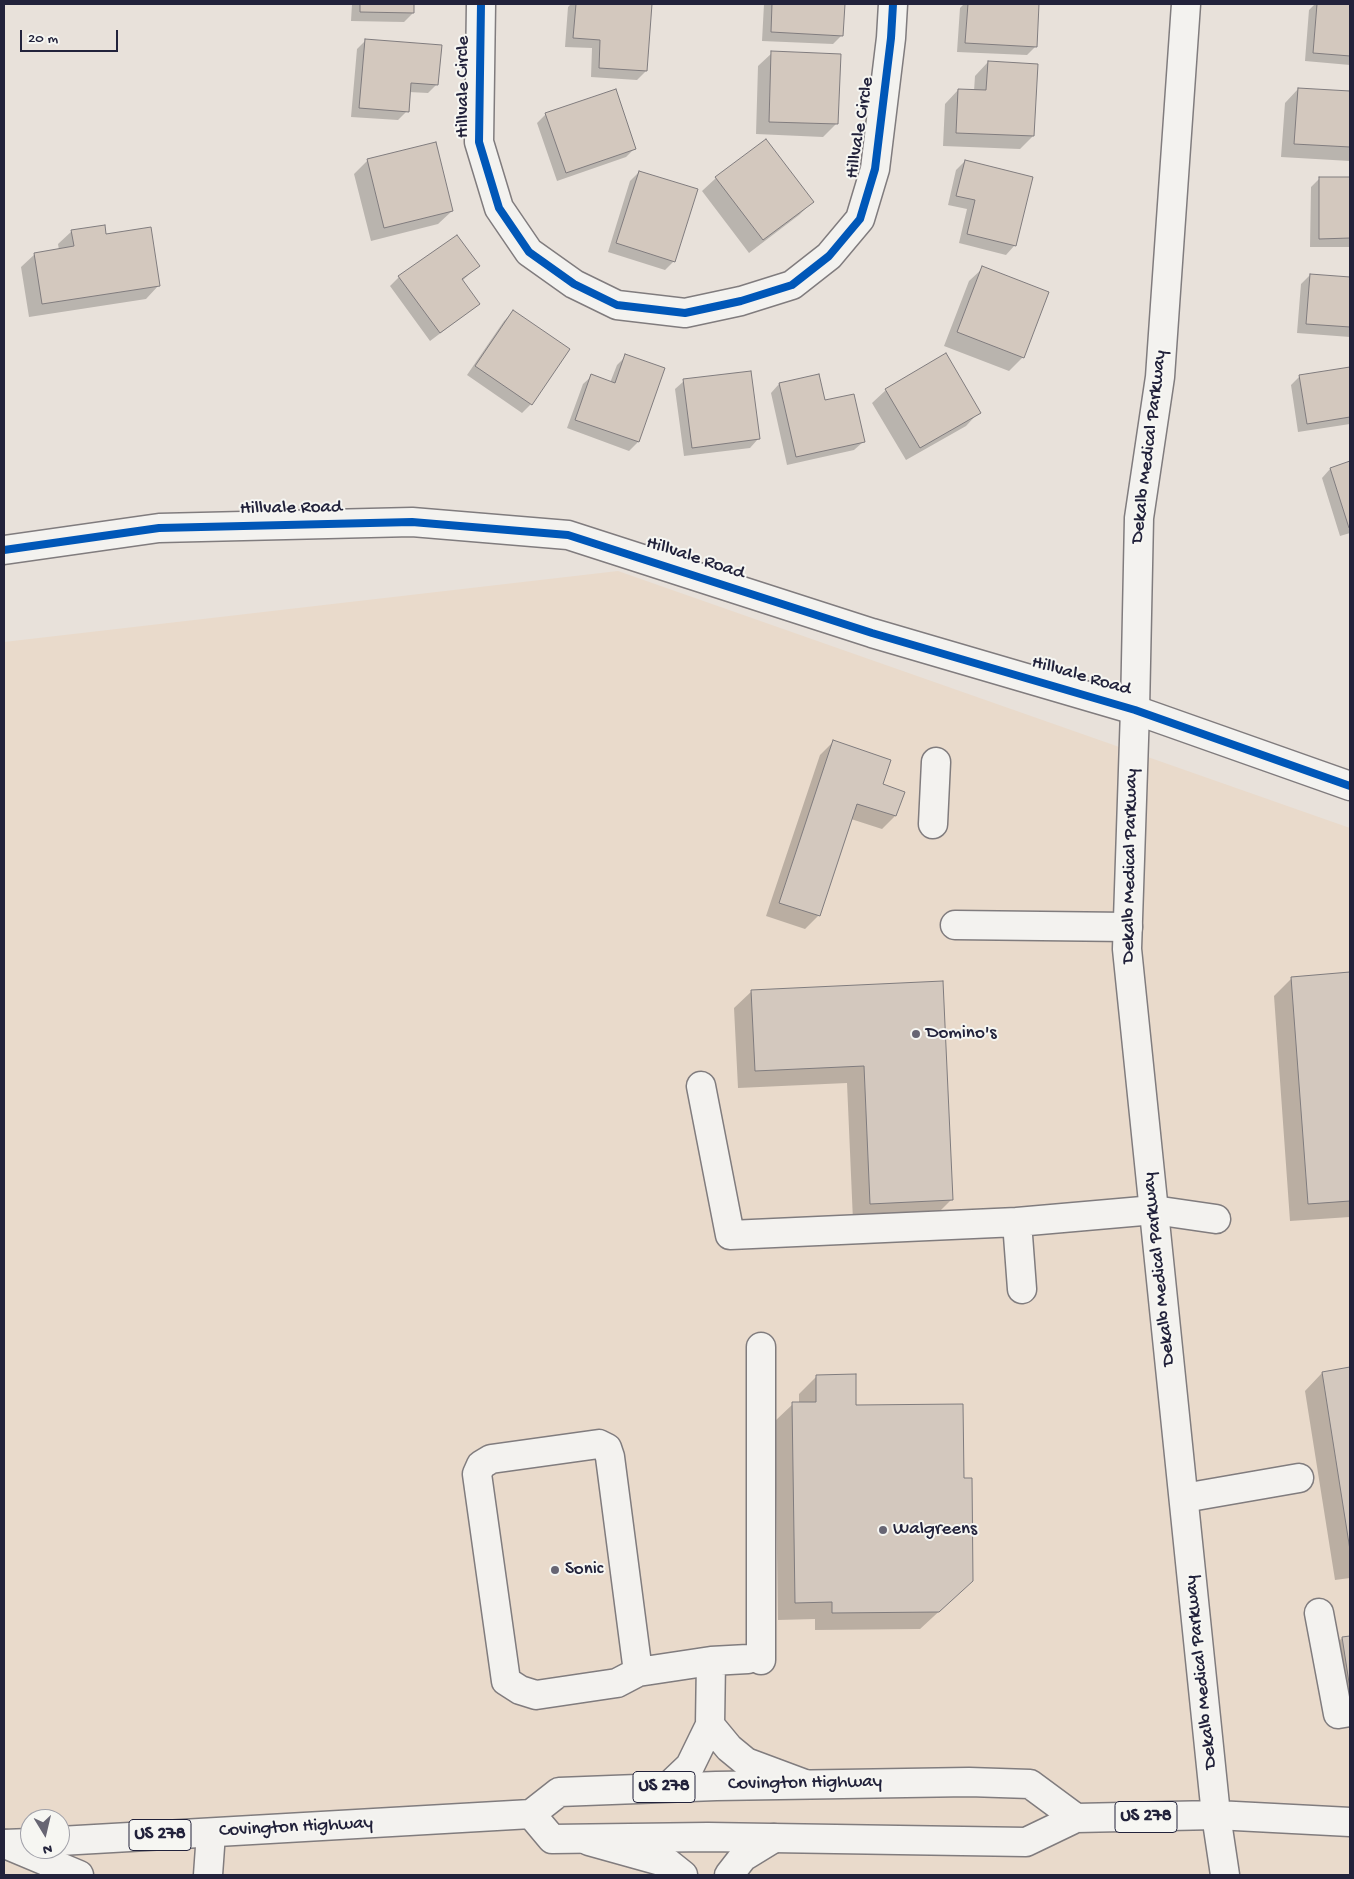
<!DOCTYPE html>
<style>
body{margin:0}
#map{position:relative;width:1354px;height:1879px;overflow:hidden;background:#e8e1da;font-family:"Gochi Hand",sans-serif}
canvas{display:block}
.frame{position:absolute;inset:0;border:5px solid #22223b;pointer-events:none}
.north{position:absolute;left:20px;top:1809px;width:50px;height:50px;box-sizing:border-box;background:#f6f6f2;border:1px solid #a1a1a9;border-radius:50%;rotate:171deg;font-size:14px;font-weight:700;line-height:20px;text-align:center;color:#22223b}
.north::after{content:'';display:block;margin:auto;width:18px;height:22px;background:#676573;clip-path:polygon(50% 0,100% 100%,50% 72%,0 100%)}
.scale{position:absolute;left:20px;top:30px;width:98px;height:22px;box-sizing:border-box;border:2px solid #22223b;border-top:0;padding-left:6px;font-size:15px;line-height:18px;white-space:nowrap;color:#22223b;-webkit-text-stroke:4px #f6f6f2;paint-order:stroke}
</style>
<div id="map">
<canvas width="1354" height="1879"></canvas>
<div class="frame"></div>
<div class="north">N</div>
<div class="scale">20 m</div>
</div>
<script>
const c = document.querySelector('canvas').getContext('2d');
c.lineJoin = 'round';
function paint(path, color) { c.fillStyle = color; c.fill(path, 'evenodd'); }
const toPath = rows => new Path2D(rows.map(r => 'M' + r).join(''));
function strokePath(path, color, width, dash) { c.strokeStyle = color; c.lineWidth = width; c.lineCap = dash ? 'butt' : 'round'; c.setLineDash(dash || []); c.stroke(path); }
function write(font, color, halo, rows, align = 'center') {
  c.font = font + ' "Gochi Hand",sans-serif'; c.lineWidth = 4; c.setLineDash([]); c.textBaseline = 'middle'; c.strokeStyle = halo; c.fillStyle = color; for (const [text, x, y, turn = 0] of rows) {
    c.save(); c.translate(x, y); c.rotate((+turn || 0) * Math.PI / 180); c.textAlign = isNaN(turn) ? turn : align; if (halo) c.strokeText(text, 0, 0); c.fillText(text, 0, 0); c.restore();
  }
}
paint(toPath([
 [618,571,1350,828,1350,1875,4,1875,4,642],
 [30,1819,60,1819,60,1849,30,1849]
]), '#e9dacb');
paint(toPath([
 [352,4,413,4,413,13,404,22,351,21],
 [571,4,650,4,646,71,637,80,591,77,592,48,565,47,568,7],
 [764,4,844,4,842,35,833,44,762,41],
 [964,4,1038,4,1036,46,1027,55,957,52,960,8],
 [1315,4,1350,4,1350,65,1305,61,1309,10],
 [366,40,437,84,428,93,409,92,407,111,398,120,351,117,357,49],
 [772,53,836,124,823,137,756,134,758,66],
 [988,62,1033,136,1020,149,943,146,945,104,958,90,974,91,975,76],
 [1298,89,1350,92,1350,161,1281,157,1285,103],
 [546,114,635,148,626,157,557,181,537,123],
 [368,160,452,211,438,224,371,241,354,174],
 [965,161,1032,178,1014,246,1006,255,959,243,967,209,948,205,956,170],
 [639,172,674,261,665,270,608,252,630,181],
 [716,178,812,202,799,215,749,253,702,191],
 [1320,178,1350,178,1350,247,1310,247,1311,187],
 [72,231,105,236,159,285,146,299,29,317,21,267,35,254,59,250,58,244],
 [478,266,462,281,479,304,430,341,390,286,399,277],
 [983,268,1023,357,1009,371,944,346,969,281],
 [1310,275,1350,278,1350,337,1297,333,1301,284],
 [513,312,531,404,522,413,467,375,504,321],
 [626,356,664,369,638,442,629,451,567,428,583,384,592,376,610,383,617,365],
 [1350,368,1350,424,1298,432,1291,385,1300,376],
 [684,381,758,439,750,448,684,456,675,389],
 [779,384,824,401,863,442,854,450,787,465,771,393],
 [886,390,979,412,966,426,906,460,872,403],
 [1350,463,1350,533,1340,536,1322,478,1330,469],
 [833,742,882,785,903,792,895,816,882,829,851,819,819,915,805,929,766,916,820,755],
 [1350,974,1350,1217,1290,1221,1274,996,1292,978],
 [942,982,952,1199,934,1217,853,1221,847,1083,738,1088,734,1008,752,991],
 [1350,1368,1350,1578,1335,1580,1305,1391,1322,1373],
 [817,1376,855,1406,963,1479,972,1581,920,1629,815,1630,815,1619,778,1620,775,1421,793,1404,799,1403,799,1394],
 [1350,1637,1350,1697,1347,1697,1338,1642,1342,1638]
]), '#0003');
const building = toPath([
 [360,4,414,4,414,13,360,12,360,4],
 [576,4,652,4,647,71,599,68,600,40,573,38,576,4],
 [772,4,845,4,843,36,771,32,772,4],
 [968,4,1039,4,1037,47,965,43,968,4],
 [1317,4,1350,4,1350,56,1313,53,1317,4],
 [365,39,442,45,438,85,411,83,409,112,359,108,365,39],
 [771,51,841,54,838,124,769,122,771,51],
 [988,61,1038,64,1034,136,956,133,958,89,986,90,988,61],
 [1298,88,1350,91,1350,147,1294,144,1298,88],
 [616,89,636,149,566,173,545,113,616,89],
 [766,139,814,202,763,240,715,177,766,139],
 [436,142,453,211,384,228,367,159,436,142],
 [965,160,1033,177,1016,246,967,234,975,200,956,196,965,160],
 [639,171,698,189,675,262,616,243,639,171],
 [1319,177,1350,177,1350,238,1319,239,1319,177],
 [105,225,106,234,151,227,160,286,42,304,34,253,74,246,71,230,105,225],
 [457,235,480,266,462,279,480,304,440,333,398,276,457,235],
 [982,266,1049,292,1024,358,957,332,982,266],
 [1310,274,1350,277,1350,327,1306,324,1310,274],
 [513,310,570,349,532,405,475,366,513,310],
 [946,353,981,413,920,448,885,389,946,353],
 [625,354,665,368,639,442,575,420,591,374,615,383,625,354],
 [1350,367,1350,417,1307,424,1299,375,1350,367],
 [751,371,760,439,692,448,683,379,751,371],
 [819,374,825,400,854,394,865,442,796,457,779,383,819,374],
 [1350,461,1350,528,1349,528,1330,468,1350,461],
 [833,740,891,760,883,784,905,792,896,816,857,804,820,916,779,903,833,740],
 [1350,972,1350,1201,1308,1204,1291,977,1350,972],
 [943,981,953,1200,870,1204,864,1066,755,1071,751,990,943,981],
 [1350,1367,1350,1550,1322,1372,1350,1367],
 [856,1374,856,1405,963,1404,964,1478,972,1478,973,1581,939,1612,832,1613,832,1602,795,1603,792,1402,816,1402,816,1375,856,1374],
 [1350,1636,1350,1689,1342,1637,1350,1636]
]);
paint(building, '#d3c8be');
strokePath(building, '#807c7e', 1);
const minor = toPath([
 [481,4,479,142,499,208,529,252,574,284,617,305,685,313,741,301,792,285,829,256,860,219,875,169,891,38,893,4],
 [4,550,159,528,412,522,568,535,872,633,1135,710,1350,786],
 [933,824,936,762],
 [955,925,1128,927],
 [701,1086,730,1235,1017,1222],
 [1022,1289,1017,1222,1154,1210,1216,1219],
 [761,1347,761,1660],
 [1184,1498,1299,1478],
 [1319,1613,1338,1714,1350,1712],
 [711,1661,748,1659],
 [638,1672,610,1457,607,1448,599,1444,491,1459,481,1465,477,1474,506,1681,520,1690,536,1695,617,1683,638,1672,711,1661,710,1725,690,1766,668,1787],
 [710,1725,729,1748,746,1762,805,1784],
 [1216,1815,1225,1875],
 [589,1841,668,1863,683,1875],
 [5,1844,79,1875],
 [208,1875,211,1833],
 [729,1875,743,1857,774,1838]
]);
const major = toPath([
 [1186,4,1160,377,1139,518,1135,710,1127,949,1216,1815],
 [531,1814,552,1839,708,1837,1026,1842,1076,1818,1216,1815,1350,1822],
 [60,1841,531,1814,559,1792,716,1786,969,1782,1030,1784,1076,1818],
 [4,1844,30,1843]
]);
strokePath(minor, '#807c7e', 31);
strokePath(major, '#807c7e', 31);
strokePath(minor, '#f3f2ef', 28);
strokePath(major, '#f3f2ef', 28);
strokePath(toPath([
 [481,4,479,142,499,208,529,252,574,284,617,305,685,313,741,301,792,285,829,256,860,219,875,169,891,38,893,4],
 [4,550,159,528,412,522,568,535,872,633,1135,710,1350,786]
]), '#0057b8', 8);
for (const [x, y, r, color] of [
 [916,1034,5,"#676573"],
 [883,1530,5,"#676573"],
 [555,1570,5,"#676573"]
]) { const dot = new Path2D(); dot.arc(x, y, r, 0, 2 * Math.PI); c.fillStyle = color; c.fill(dot); strokePath(dot, '#f6f6f2', 2); }
for (const [x, y, w] of [
 [664,1787,62],
 [1146,1817,62],
 [160,1835,62]
]) { const box = new Path2D(); box.roundRect(x - w / 2, y - 15.5, w, 31, 4); c.fillStyle = '#f6f6f2'; c.fill(box); strokePath(box, '#22223b', 1); }
write('bold 18px', '#22223b', null, [
 ["US 278",664,1787],
 ["US 278",1146,1817],
 ["US 278",160,1835]
]);
write('19px', '#22223b', '#f6f6f2', [
 ["Hillvale Circle",464,87,-90],
 ["Hillvale Circle",861,128,-81],
 ["Dekalb Medical Parkway",1150,447,-83],
 ["Hillvale Road",291,509,-1],
 ["Hillvale Road",695,559,18],
 ["Hillvale Road",1081,677,16],
 ["Dekalb Medical Parkway",1131,866,-89],
 ["Dekalb Medical Parkway",1160,1269,-96],
 ["Dekalb Medical Parkway",1202,1672,-96],
 ["Covington Highway",805,1784,-1],
 ["Covington Highway",296,1828,-3]
]);
write('19px', '#22223b', '#f6f6f2', [
 ["Domino's",926,1034],
 ["Walgreens",893,1530],
 ["Sonic",565,1570]
], 'left');
</script>
